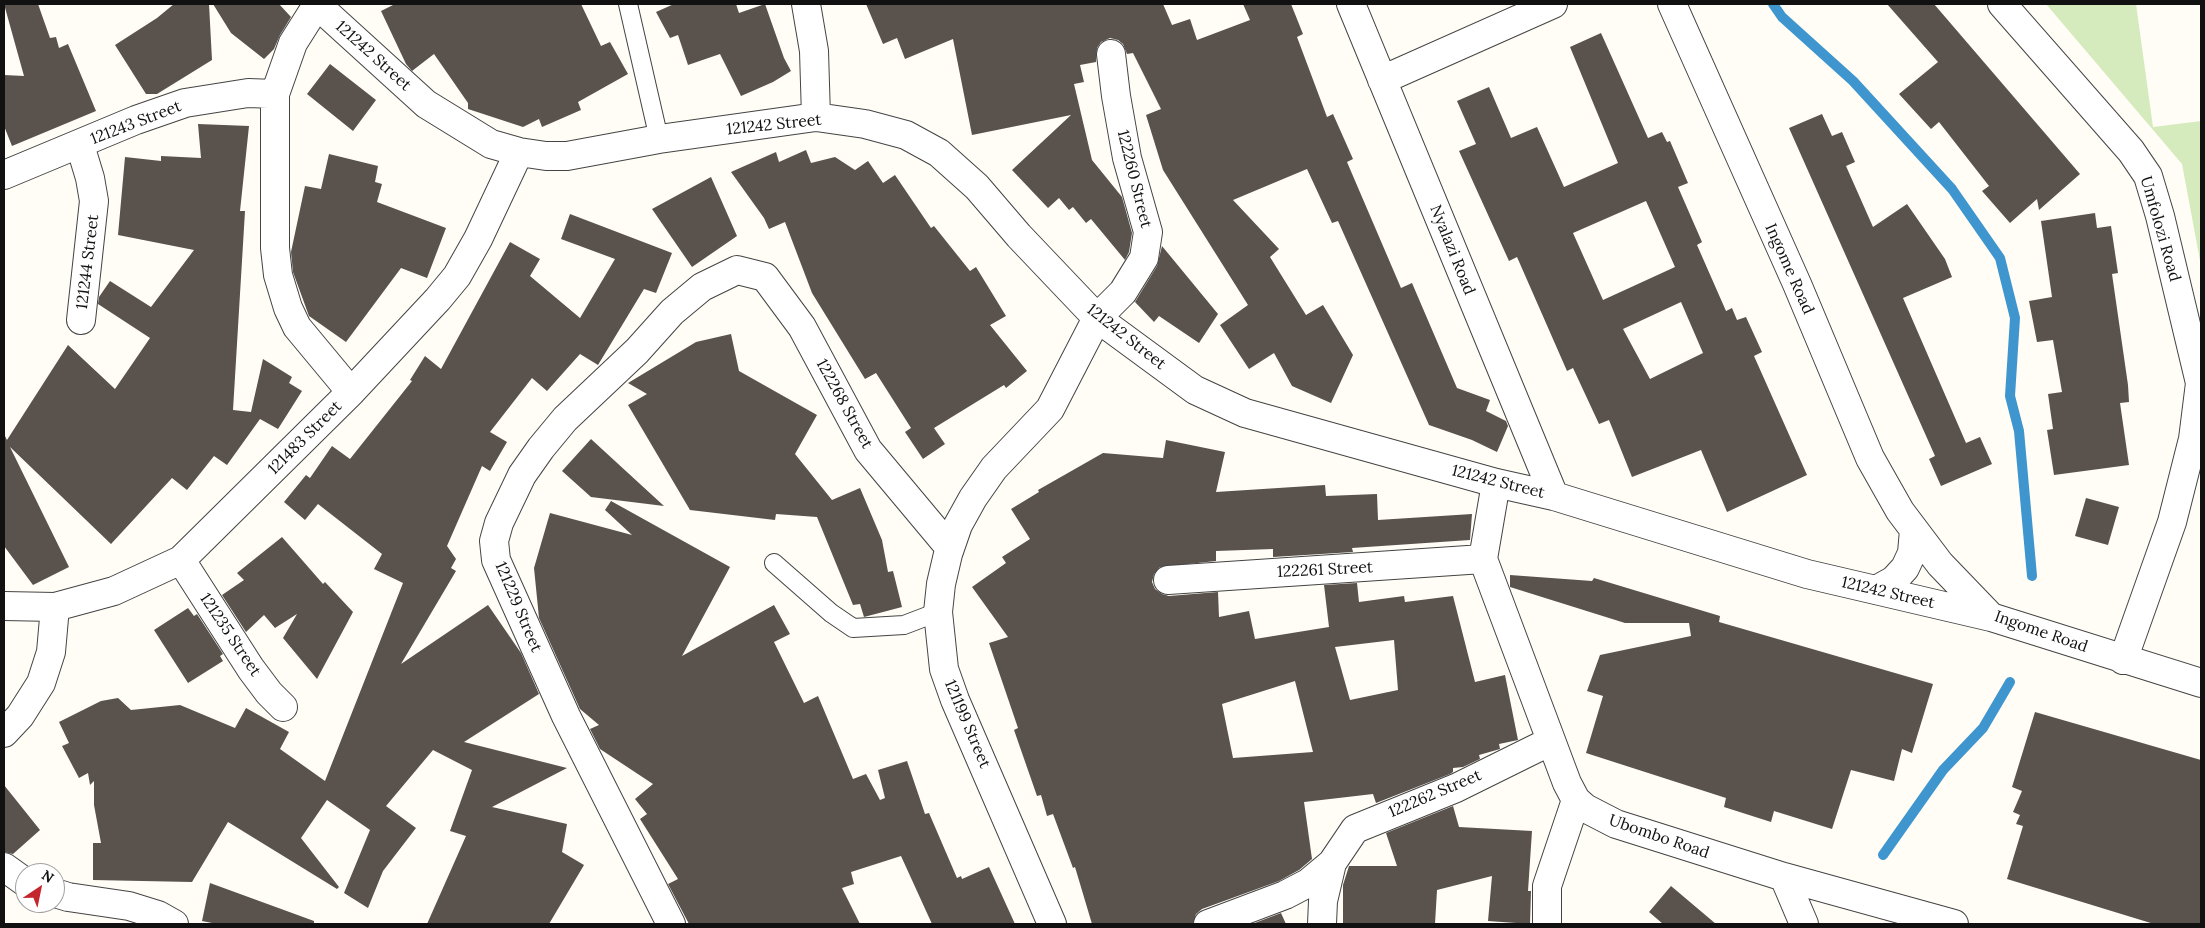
<!DOCTYPE html>
<style>
body{margin:0}
#map{position:relative;width:2205px;height:928px;overflow:hidden;background:#fffdf5;font-family:Lora,serif}
canvas{display:block}
.frame{position:absolute;inset:0;border:5px solid #111;pointer-events:none}
.north{position:absolute;left:15px;top:863px;width:50px;height:50px;box-sizing:border-box;background:#fff;border:1px solid #a0a0a0;border-radius:50%;rotate:34deg;font-size:14px;font-weight:700;line-height:20px;text-align:center;color:#111}
.north::after{content:'';display:block;margin:auto;width:18px;height:22px;background:#c4262e;clip-path:polygon(50% 0,100% 100%,50% 72%,0 100%)}
</style>
<div id="map">
<canvas width="2205" height="928"></canvas>
<div class="frame"></div>
<div class="north">N</div>
</div>
<script>
const c = document.querySelector('canvas').getContext('2d');
c.lineJoin = 'round';
function paint(path, color) { c.fillStyle = color; c.fill(path, 'evenodd'); }
const toPath = rows => new Path2D(rows.map(r => 'M' + r).join(''));
function strokePath(path, color, width, dash) { c.strokeStyle = color; c.lineWidth = width; c.lineCap = dash ? 'butt' : 'round'; c.setLineDash(dash || []); c.stroke(path); }
function write(font, color, halo, rows, align = 'center') {
  c.font = font + ' Lora,serif'; c.lineWidth = 5; c.setLineDash([]); c.textBaseline = 'middle'; c.strokeStyle = halo; c.fillStyle = color; for (const [text, x, y, turn = 0] of rows) {
    c.save(); c.translate(x, y); c.rotate((+turn || 0) * Math.PI / 180); c.textAlign = isNaN(turn) ? turn : align; if (halo) c.strokeText(text, 0, 0); c.fillText(text, 0, 0); c.restore();
  }
}
paint(toPath([
 [2046,4,2136,4,2153,127,2201,121,2201,266,2182,164]
]), '#d5ebbd');
strokePath(toPath([
 [1773,4,1782,17,1853,81,1952,189,2000,258,2015,318,2010,396,2019,431,2032,576],
 [1883,855,1943,770,1983,728,2010,682]
]), '#3f96cf', 10);
paint(toPath([
 [4,4,38,4,50,38,56,37,59,48,68,44,96,111,12,146,4,126,4,75,24,76],
 [174,4,209,4,212,60,157,94,146,94,115,45,157,18],
 [213,4,279,4,291,17,280,35,274,49,264,59,231,33],
 [395,4,581,4,601,46,610,42,628,74,578,102,581,110,542,127,539,119,523,127,468,109,468,103,434,54,412,71,406,64,381,11],
 [674,4,736,4,739,13,765,4,784,58,791,71,773,82,741,96,720,54,688,65,678,35,670,38,656,12],
 [866,4,1163,4,1172,25,1190,19,1197,40,1250,20,1243,4,1291,4,1303,34,1297,37,1327,117,1333,114,1353,159,1347,162,1401,288,1412,283,1457,388,1490,400,1486,411,1506,421,1508,426,1497,452,1472,440,1429,425,1338,221,1332,223,1307,169,1233,200,1279,249,1270,257,1306,315,1323,305,1353,355,1331,403,1292,386,1274,353,1249,369,1220,325,1248,305,1163,170,1146,115,1161,109,1133,53,1127,54,1123,44,1118,40,1110,38,1101,42,1097,48,1096,62,1080,65,1084,82,1074,84,1092,160,1122,197,1132,233,1129,252,1125,260,1091,219,1086,223,1073,207,1069,210,1059,198,1048,208,1012,170,1071,115,972,135,953,39,905,59,897,38,883,44],
 [1887,4,1934,4,2080,174,2039,210,2037,199,2010,223,1982,191,1989,186,1939,122,1931,129,1899,94,1938,62],
 [1601,33,1648,138,1662,132,1667,142,1670,141,1688,183,1678,187,1702,242,1697,245,1726,311,1732,308,1737,320,1746,317,1762,352,1754,356,1807,475,1727,512,1701,450,1632,477,1609,420,1599,424,1573,368,1567,371,1517,257,1509,261,1459,151,1476,144,1457,101,1489,87,1511,138,1537,127,1564,187,1618,163,1570,47],
 [1646,201,1675,267,1603,300,1573,233],
 [1681,302,1703,353,1650,379,1623,329],
 [330,64,376,100,353,131,307,94],
 [1822,114,1832,136,1842,132,1855,162,1846,166,1873,227,1907,204,1945,259,1952,277,1903,298,1966,443,1980,437,1992,464,1941,486,1929,459,1935,456,1789,128],
 [198,124,249,126,240,211,245,211,233,410,251,412,263,359,292,377,289,383,302,391,278,429,260,419,227,465,214,456,187,490,172,478,111,544,10,447,69,567,33,585,4,546,4,434,7,440,68,345,115,389,150,338,98,304,99,297,110,281,151,307,194,250,118,235,125,157,161,161,161,156,201,158],
 [806,150,811,163,835,157,855,170,868,161,883,183,895,175,931,228,934,226,970,271,976,267,1006,316,990,325,1027,371,1006,388,1004,385,934,428,945,444,923,459,905,432,911,428,876,373,865,379,812,293,785,222,769,229,764,218,731,172,776,152,779,162],
 [329,154,378,166,375,182,382,184,377,202,446,228,427,278,401,268,346,342,309,316,293,272,291,252,305,186,321,189],
 [711,177,737,236,692,267,652,209],
 [2095,213,2097,228,2111,226,2118,273,2112,274,2128,385,2129,402,2120,403,2129,465,2054,475,2047,430,2053,429,2048,394,2062,392,2053,340,2037,342,2029,301,2052,297,2041,221],
 [570,214,672,253,656,293,644,289,598,365,580,354,547,391,532,378,490,432,507,442,490,471,482,466,447,546,456,559,451,568,456,571,401,664,488,605,521,653,539,694,464,742,567,768,492,807,567,824,562,852,584,865,549,924,427,924,466,836,450,831,472,770,433,750,386,806,416,828,383,871,368,908,344,893,370,830,327,800,301,838,339,887,337,889,228,822,192,882,93,880,93,843,101,843,94,805,94,781,90,785,88,773,79,778,62,746,69,743,59,722,101,701,118,698,131,710,180,705,235,728,246,708,289,732,280,749,325,781,403,583,374,569,382,554,318,504,305,520,284,502,306,475,310,478,332,446,350,459,412,381,410,380,425,356,441,369,510,242,540,259,530,276,580,318,615,259,561,239],
 [1162,246,1218,314,1199,343,1159,316,1154,322,1135,302,1157,266],
 [731,334,739,371,817,415,795,454,832,500,860,488,882,540,888,572,893,571,902,607,864,617,860,604,853,605,817,517,776,514,775,520,690,510,628,405,647,394,628,383,696,342],
 [591,439,664,506,591,497,562,471],
 [1166,440,1225,452,1216,492,1325,485,1326,496,1377,494,1378,520,1472,514,1470,540,1352,548,1353,552,1273,557,1273,549,1216,551,1216,561,1160,567,1154,574,1152,582,1155,589,1162,594,1169,596,1218,592,1219,617,1249,611,1255,639,1329,627,1324,585,1357,583,1359,602,1404,596,1405,602,1453,596,1475,682,1505,675,1518,740,1499,744,1500,749,1479,755,1480,759,1463,767,1453,768,1453,772,1450,774,1376,803,1373,794,1304,802,1312,859,1299,870,1279,881,1202,909,1196,914,1193,924,1092,924,1075,867,1073,868,1053,814,1047,816,1041,795,1037,796,1014,730,1018,728,989,643,1008,637,972,587,1006,563,1002,557,1030,539,1011,509,1039,492,1038,490,1103,453,1163,458],
 [1394,640,1398,690,1350,700,1335,647],
 [1295,681,1313,752,1233,758,1222,704],
 [2086,498,2119,507,2108,545,2075,536],
 [611,501,730,567,682,656,774,605,790,634,774,642,804,703,818,696,853,779,866,774,880,800,885,798,878,770,907,761,925,814,929,813,957,878,961,876,962,879,989,867,1015,924,932,924,901,856,851,872,854,884,842,888,860,924,689,924,668,884,678,879,640,819,647,814,635,799,653,784,600,749,590,729,599,725,580,709,539,618,534,568,550,513,632,535,605,510],
 [282,537,323,584,325,582,353,612,317,679,283,638,297,614,275,628,264,615,246,632,222,595,244,580,237,573],
 [1510,575,1592,581,1594,578,1720,616,1719,622,1933,684,1912,753,1902,749,1894,781,1851,770,1832,829,1774,811,1771,822,1724,807,1726,798,1586,753,1603,696,1587,691,1600,655,1691,636,1689,623,1625,623,1510,587],
 [188,608,194,616,197,614,223,654,220,656,223,661,188,683,154,630],
 [2035,712,2201,760,2201,924,2154,924,2007,879,2023,826,2016,824,2020,815,2013,812,2022,791,2012,787],
 [4,785,40,830,13,854,4,852],
 [1453,806,1459,827,1532,831,1528,891,1531,891,1530,924,1488,921,1492,876,1437,890,1435,924,1343,924,1343,885,1349,866,1397,866,1386,833],
 [210,883,314,921,314,924,217,924,202,921],
 [1671,886,1716,924,1663,924,1649,912],
 [1281,913,1286,924,1252,924]
]), '#5a524d');
const service = toPath([
 [628,4,659,139],
 [774,563,831,613,853,628,904,625,938,612]
]);
const minor = toPath([
 [316,4,426,104,491,144,519,152,546,156,567,156,659,139,816,117,865,124,906,135,939,153,977,187,1019,236,1097,318,1195,390,1245,413,1496,483,1554,496,1807,574,1991,617],
 [806,4,814,51,816,117],
 [1351,4,1554,496],
 [1672,4,1797,284,1870,458,1900,511,1940,564,1991,617,2201,683],
 [2002,4,2131,151,2148,176,2160,216,2200,383,2193,439,2172,522,2123,660],
 [317,5,293,43,275,94,275,248,278,275,288,308,297,327,351,392],
 [1382,80,1553,4],
 [80,145,90,178,94,201,81,320],
 [4,175,136,120,185,103,248,93,275,94],
 [1496,483,1483,559,1567,783,1576,800,1585,808,1616,824,1784,877,1954,924],
 [181,560,251,669,269,693,283,707],
 [1168,580,1483,559],
 [1876,590,1894,580,1905,568,1912,553,1914,530],
 [4,606,55,607,114,591,181,560,351,392,438,299,457,276,478,239,519,152],
 [4,733,20,716,41,683,51,652,55,607],
 [4,867,25,882],
 [1784,877,1804,924],
 [55,893,68,897,129,906,158,915,174,924],
 [671,924,566,716,496,560,494,541,499,523,522,475,541,448,565,419,637,351,672,312,702,287,737,270,765,277,802,327,868,450,950,548],
 [1052,924,955,700,944,669,938,612,941,584,948,554,958,525,973,498,994,468,1050,409,1097,318,1123,292,1144,258,1148,232,1127,158,1116,96,1111,54],
 [1208,924,1285,895,1308,883,1332,863],
 [1322,924,1323,901,1332,863,1355,829,1456,788,1551,741],
 [1547,924,1547,886,1576,800]
]);
strokePath(service, '#444', 20);
strokePath(minor, '#444', 30);
strokePath(service, '#fff', 18);
strokePath(minor, '#fff', 28);
write('16px', '#111', '#fff', [
 ["121242 Street",373,56,42],
 ["121243 Street",136,123,-21],
 ["121242 Street",774,125,-6],
 ["122260 Street",1134,179,76],
 ["Umfolozi Road",2160,229,74],
 ["Nyalazi Road",1452,250,68],
 ["121244 Street",88,262,-83],
 ["Ingome Road",1789,269,66],
 ["121242 Street",1126,337,38],
 ["122268 Street",844,404,61],
 ["121483 Street",305,438,-45],
 ["121242 Street",1498,482,14],
 ["122261 Street",1325,570,-3],
 ["121242 Street",1888,593,13],
 ["121229 Street",518,607,67],
 ["Ingome Road",2041,632,19],
 ["121235 Street",230,635,56],
 ["121199 Street",967,724,67],
 ["122262 Street",1435,794,-23],
 ["Ubombo Road",1659,837,19]
]);
</script>
